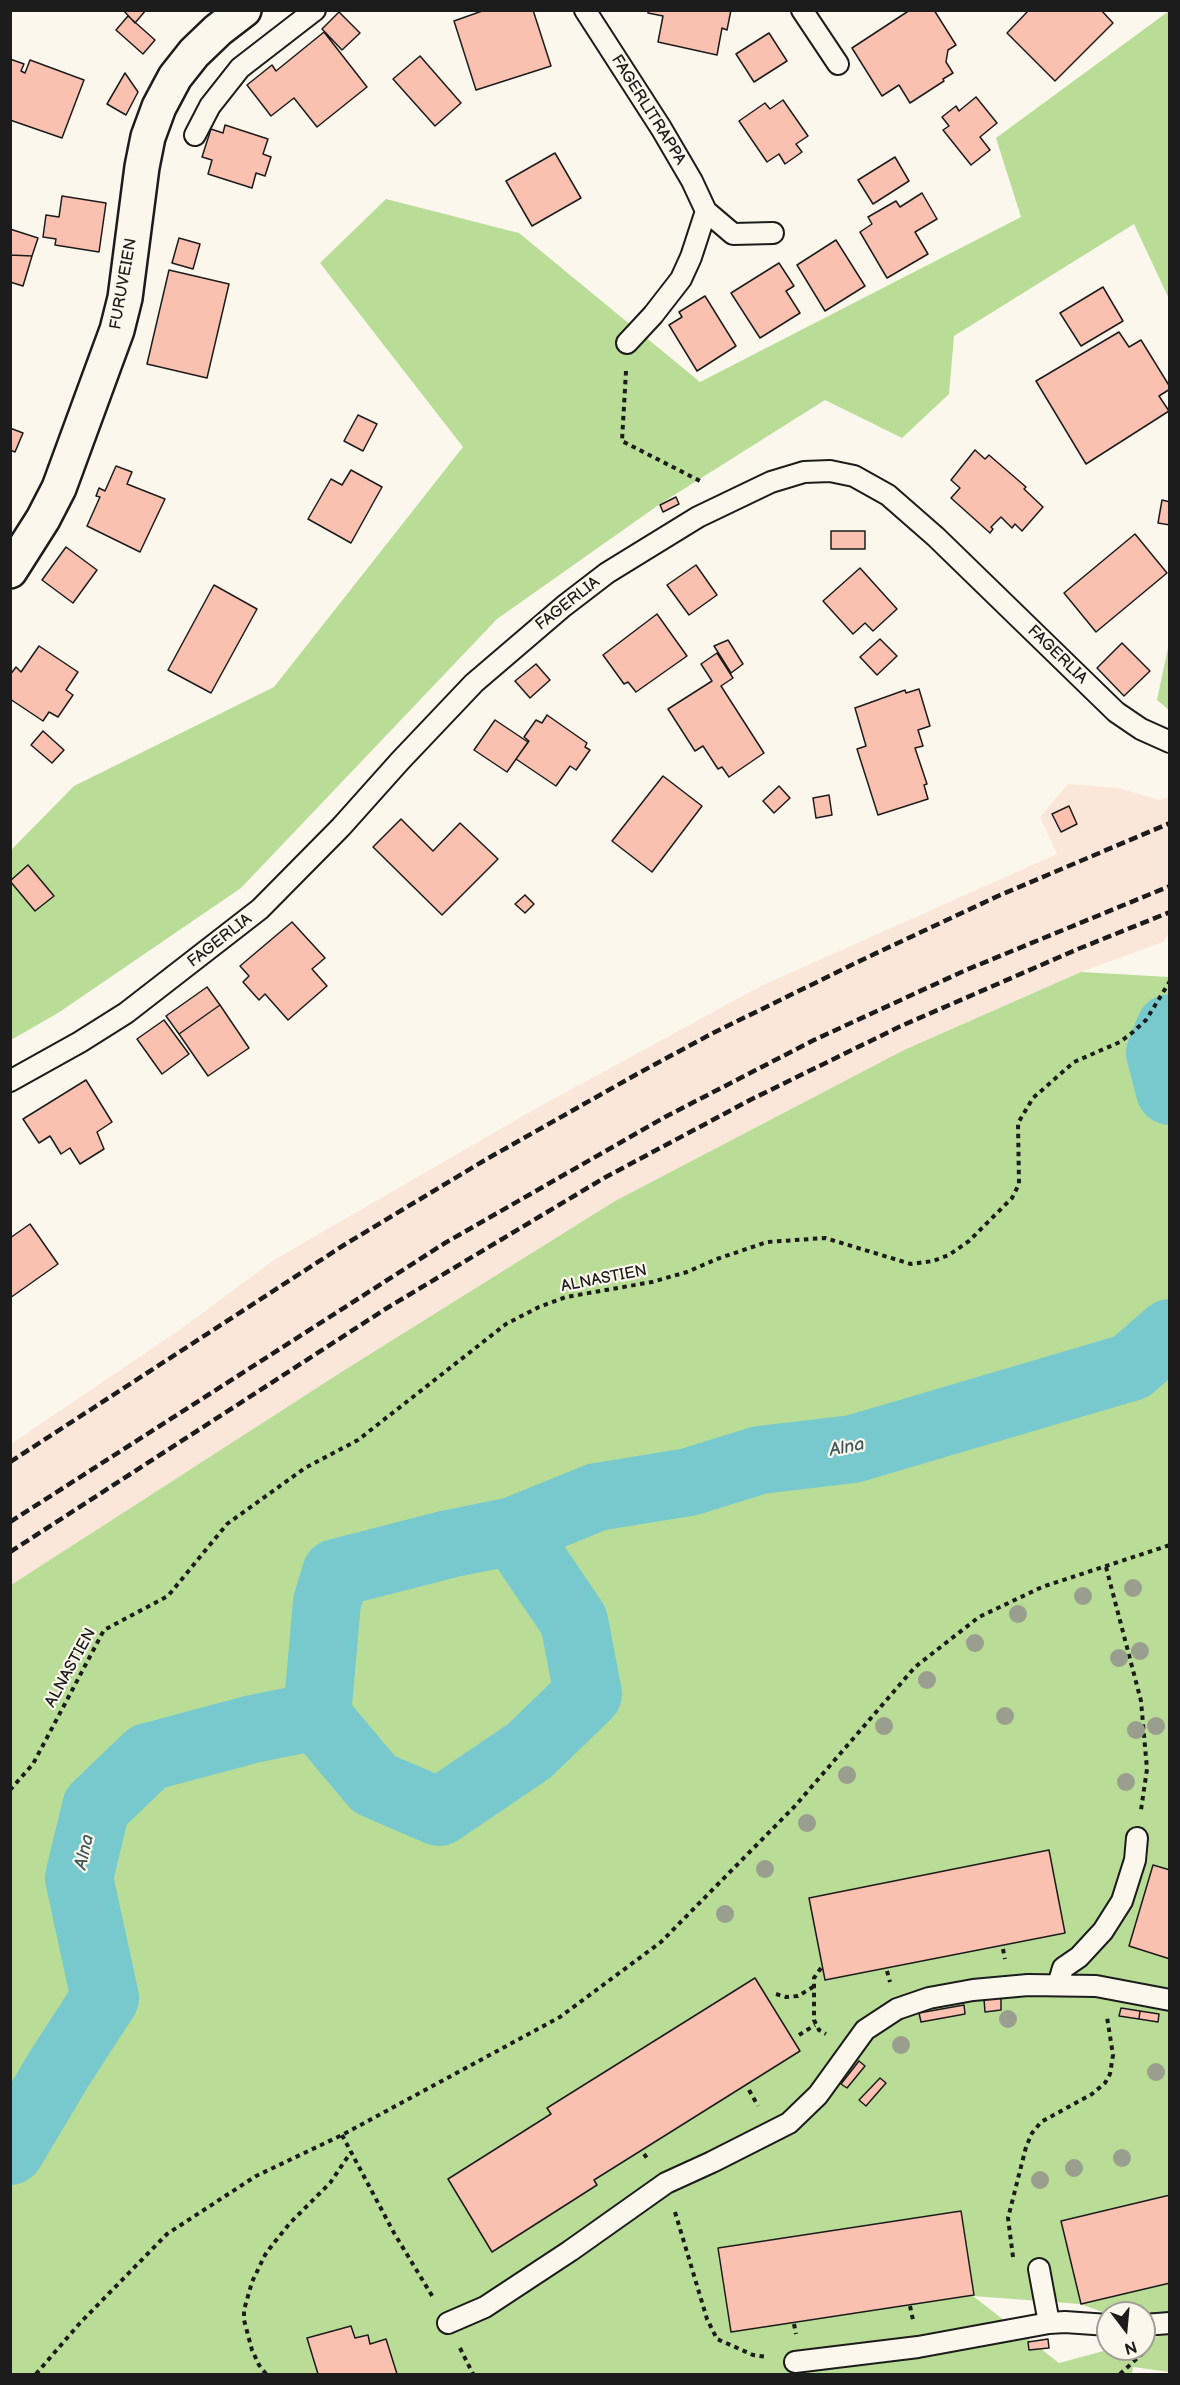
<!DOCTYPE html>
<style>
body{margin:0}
#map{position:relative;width:1180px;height:2385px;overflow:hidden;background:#fbf7ec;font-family:"Balsamiq Sans",sans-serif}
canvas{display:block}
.frame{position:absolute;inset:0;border:12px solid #1c1c1c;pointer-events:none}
.north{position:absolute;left:1096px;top:2301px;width:60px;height:60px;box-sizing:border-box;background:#fbf7ec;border:2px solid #a29f99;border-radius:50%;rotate:164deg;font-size:16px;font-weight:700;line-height:24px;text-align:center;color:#1c1c1c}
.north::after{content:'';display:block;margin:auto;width:21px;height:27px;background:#1c1c1c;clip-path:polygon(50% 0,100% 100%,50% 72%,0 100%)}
</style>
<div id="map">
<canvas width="1180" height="2385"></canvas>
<div class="frame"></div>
<div class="north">N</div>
</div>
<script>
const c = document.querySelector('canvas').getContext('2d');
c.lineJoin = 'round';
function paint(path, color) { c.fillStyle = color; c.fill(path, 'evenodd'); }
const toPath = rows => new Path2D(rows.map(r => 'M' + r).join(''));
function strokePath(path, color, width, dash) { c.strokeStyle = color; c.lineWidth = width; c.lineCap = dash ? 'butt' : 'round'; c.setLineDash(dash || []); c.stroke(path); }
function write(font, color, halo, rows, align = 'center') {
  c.font = font + ' "Balsamiq Sans",sans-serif'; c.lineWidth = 4.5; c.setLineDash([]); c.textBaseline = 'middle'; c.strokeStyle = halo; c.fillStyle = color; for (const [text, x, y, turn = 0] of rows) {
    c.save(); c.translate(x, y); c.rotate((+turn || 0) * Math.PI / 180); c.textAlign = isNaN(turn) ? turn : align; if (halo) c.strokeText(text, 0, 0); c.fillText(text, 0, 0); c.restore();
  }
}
paint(toPath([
 [1068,784,1118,788,1160,800,1169,796,1169,933,1163,942,1081,972,904,1050,615,1201,343,1371,11,1585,11,1444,185,1326,274,1260,535,1109,761,986,1057,854,1040,817]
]), '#fbe6da');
paint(toPath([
 [1169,11,1169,299,1134,224,954,336,949,394,902,438,825,400,660,504,497,619,241,888,58,1013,11,1040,11,850,74,786,274,687,463,447,320,263,386,199,519,233,700,382,1021,217,996,138],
 [1169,643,1170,710,1169,710,1157,700],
 [1081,972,1169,977,1169,2372,1133,2367,1132,2374,11,2374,11,1585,343,1371,615,1201,904,1050],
 [973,2296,1080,2304,1108,2314,1144,2313,1144,2326,1167,2334,1144,2340,1144,2349,1111,2349,1059,2363]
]), '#b9dd97');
strokePath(toPath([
 [1170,1028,1160,1053,1170,1091],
 [317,1716,327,1602,336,1573,449,1544,513,1531],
 [10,2151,59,2069,105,1998,79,1878,96,1807,148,1757,253,1729,317,1716,374,1784,439,1812,529,1751,588,1694,574,1621,513,1531,597,1497,689,1482,760,1460,853,1449,1131,1367,1170,1333]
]), '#78c9ce', 68);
const building = toPath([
 [123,10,146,10,135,23,123,10],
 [485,10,533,10,551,66,476,90,454,21,485,10],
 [648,10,731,10,727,30,722,28,717,55,658,42,663,16,648,13,648,10],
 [910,10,934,10,956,45,948,50,946,62,953,73,943,79,944,81,910,103,899,85,882,96,852,48,910,10],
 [1029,10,1101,10,1113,23,1055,81,1007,33,1029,10],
 [339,12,360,33,342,50,322,29,339,12],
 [128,16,155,40,143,54,116,30,128,16],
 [324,32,367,87,317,127,294,98,271,116,247,85,272,65,276,71,324,32],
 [769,33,787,61,754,82,736,54,769,33],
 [420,56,461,103,435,126,393,79,420,56],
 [10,59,24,64,21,71,25,73,30,60,84,80,62,138,10,120,10,59],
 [125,73,138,92,126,115,107,104,125,73],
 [976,97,997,123,980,137,990,150,971,165,943,130,949,126,942,117,956,106,959,111,976,97],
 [783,100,808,136,796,144,802,152,785,164,779,154,767,162,739,121,765,103,770,109,783,100],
 [225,125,268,139,263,154,271,157,265,176,256,173,252,188,208,174,212,160,202,157,211,129,223,133,225,125],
 [555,153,581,198,532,226,506,181,555,153],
 [895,157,909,181,873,204,858,180,895,157],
 [922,193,937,219,915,232,928,254,887,278,860,232,872,224,868,217,896,201,900,207,922,193],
 [62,196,106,203,99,252,55,245,56,239,43,237,46,215,59,217,62,196],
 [10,229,38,238,32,256,10,255,10,229],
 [179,238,200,244,193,269,172,263,179,238],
 [836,240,865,286,825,311,797,265,836,240],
 [10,255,32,256,23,286,10,282,10,255],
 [779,263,794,286,786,291,800,313,760,338,731,293,779,263],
 [169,270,229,284,207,378,147,364,169,270],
 [1103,287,1123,321,1081,346,1060,313,1103,287],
 [705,296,736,346,697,371,669,325,682,317,679,312,705,296],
 [1119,332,1129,347,1141,340,1170,387,1170,389,1159,396,1169,411,1086,464,1036,381,1119,332],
 [358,415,377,424,363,451,344,441,358,415],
 [10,428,23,433,15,452,10,450,10,428],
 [975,450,985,459,989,455,1026,487,1024,489,1043,507,1022,531,1015,524,1012,528,1001,517,991,527,993,529,990,533,951,498,960,488,951,480,975,450],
 [116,466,132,472,127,484,165,499,140,552,87,526,100,497,96,496,99,488,105,491,116,466],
 [351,470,382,487,351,543,308,519,331,479,342,485,351,470],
 [676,497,679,504,663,512,660,505,676,497],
 [1162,500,1170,502,1170,525,1158,523,1162,500],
 [831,531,865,531,865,549,831,549,831,531],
 [1135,534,1167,573,1096,632,1064,593,1135,534],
 [66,547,97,570,73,603,42,580,66,547],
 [696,565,717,595,689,615,667,585,696,565],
 [860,568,897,609,873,631,865,623,853,634,823,601,860,568],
 [214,585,257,609,211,693,168,670,214,585],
 [657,614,687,656,636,692,628,682,624,684,603,655,657,614],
 [880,639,897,656,877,675,860,657,880,639],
 [728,640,743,664,731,673,714,646,728,640],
 [1122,643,1150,671,1124,696,1097,668,1122,643],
 [39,646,78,672,66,690,73,695,58,717,49,712,43,721,10,699,10,675,16,667,21,672,39,646],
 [717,653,733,678,721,686,764,753,729,777,722,767,718,769,703,746,695,751,668,709,712,681,701,664,717,653],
 [536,664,550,680,530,698,515,681,536,664],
 [919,689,930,726,918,730,923,746,915,748,927,784,924,785,928,799,878,815,857,749,866,746,855,708,905,690,906,693,919,689],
 [547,715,587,743,585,747,590,750,576,770,570,766,556,786,516,759,529,741,524,737,536,720,542,723,547,715],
 [495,720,528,742,507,772,474,750,495,720],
 [43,731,64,750,52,763,31,745,43,731],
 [663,776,702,806,652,872,612,841,663,776],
 [779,786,790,798,774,813,763,801,779,786],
 [829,795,832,815,816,818,813,798,829,795],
 [1069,806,1077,824,1061,832,1052,814,1069,806],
 [401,819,433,851,460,823,498,859,442,915,373,847,401,819],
 [28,865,54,896,35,911,10,881,28,865],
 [525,895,534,904,525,913,515,904,525,895],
 [292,922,325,958,312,969,327,986,288,1020,265,994,259,1000,243,982,249,976,240,966,292,922],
 [207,987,220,1005,179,1034,166,1016,207,987],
 [220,1005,249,1048,208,1076,179,1034,220,1005],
 [164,1020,189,1054,162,1074,137,1039,164,1020],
 [86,1080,112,1122,97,1132,104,1149,80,1164,70,1148,61,1154,50,1136,39,1143,23,1119,86,1080],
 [30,1224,58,1264,10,1298,10,1238,30,1224],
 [1049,1850,1065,1933,825,1980,809,1898,1049,1850],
 [1153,1865,1170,1870,1170,1959,1129,1946,1153,1865],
 [755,1978,800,2051,594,2180,597,2185,492,2252,448,2179,551,2114,547,2108,755,1978],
 [1001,1998,1001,2010,985,2012,984,1999,1001,1998],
 [964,2005,965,2014,921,2022,919,2013,964,2005],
 [1121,2008,1140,2011,1139,2019,1119,2016,1121,2008],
 [1140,2011,1159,2014,1158,2022,1139,2019,1140,2011],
 [859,2061,865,2066,847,2088,841,2084,859,2061],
 [880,2078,886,2083,866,2106,859,2100,880,2078],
 [1170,2195,1170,2283,1081,2304,1061,2221,1170,2195],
 [961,2211,974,2295,731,2332,718,2248,961,2211],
 [351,2326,355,2338,368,2335,370,2344,386,2339,397,2374,318,2374,307,2338,351,2326],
 [1048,2339,1049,2348,1029,2350,1028,2342,1048,2339]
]);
paint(building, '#fac0b0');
strokePath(building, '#1c1c1c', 1.5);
const service = toPath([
 [585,10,661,128,692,181,706,211,733,234,773,233],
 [802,10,838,64],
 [195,135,210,106,240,68,315,10],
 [627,343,653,315,681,279,691,257,706,211],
 [10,1081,80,1042,126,1013,260,909,341,827,400,761,474,683,564,606,607,573,698,517,771,482,804,472,830,471,854,476,888,495,936,537,1116,712,1141,729,1170,742],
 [1058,1985,1063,1968,1079,1957,1103,1931,1122,1901,1135,1860,1137,1838],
 [1039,2269,1049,2323],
 [448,2323,485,2307,570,2251,666,2183,712,2162,789,2123,818,2095,865,2030,897,2009,929,1998,973,1990,1028,1985,1096,1986,1170,2000],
 [1144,2325,1170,2323],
 [795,2362,918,2347,1049,2323,1065,2322,1108,2325]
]);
const minor = toPath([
 [10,571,43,519,59,488,117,330,125,298,142,167,148,137,159,107,175,77,194,53,218,30,244,10]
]);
strokePath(service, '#1c1c1c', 24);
strokePath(minor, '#1c1c1c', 38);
strokePath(toPath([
 [626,371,622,441,702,482],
 [1106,1567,1141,1701,1147,1769,1141,1810],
 [10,1790,33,1764,104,1630,168,1596,227,1524,305,1468,358,1440,506,1324,539,1307,566,1297,652,1282,687,1272,717,1259,767,1242,825,1238,911,1264,933,1261,949,1255,969,1241,1012,1198,1019,1184,1018,1123,1033,1098,1074,1062,1120,1042,1133,1032,1146,1020,1170,981],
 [1003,1949,1005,1959],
 [821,1968,814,1978,814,2020,819,2030,826,2034],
 [887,1971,890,1982],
 [776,1994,786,1997,798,1996,813,1987],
 [799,2035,815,2025],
 [749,2090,758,2106],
 [342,2135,394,2233,434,2299],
 [644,2154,649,2161],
 [675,2212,707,2319,717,2339,753,2355,767,2357],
 [1013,2257,1008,2218,1026,2147,1032,2133,1041,2122,1092,2094,1105,2083,1110,2074,1113,2055,1107,2017],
 [910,2306,913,2320],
 [794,2324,796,2334],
 [460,2348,473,2374],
 [36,2374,80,2323,167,2234,256,2176,342,2135,560,2017,661,1942,795,1806,915,1667,979,1617,1042,1587,1170,1545],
 [266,2374,259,2365,252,2350,244,2320,244,2310,252,2282,265,2255,273,2244,290,2223,330,2183,351,2152],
 [1120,2374,1143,2353]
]), '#1c1c1c', 4, [4.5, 4.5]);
strokePath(service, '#fbf7ec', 20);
strokePath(minor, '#fbf7ec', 33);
strokePath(toPath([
 [10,1462,344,1245,485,1160,637,1074,713,1033,868,957,998,896,1170,823],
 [10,1522,445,1243,665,1117,814,1040,966,970,1170,886],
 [10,1552,387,1308,604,1178,752,1099,901,1026,1078,949,1170,912]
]), '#1c1c1c', 4.5, [9, 4.5]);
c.fillStyle = '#9a9e8e';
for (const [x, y] of [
 [1133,1588],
 [1083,1596],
 [1018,1614],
 [975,1643],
 [1140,1651],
 [1119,1658],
 [927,1680],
 [1005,1716],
 [884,1726],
 [1156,1726],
 [1136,1730],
 [847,1775],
 [1126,1782],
 [807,1823],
 [765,1869],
 [725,1914],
 [1008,2019],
 [901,2045],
 [1156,2072],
 [1122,2158],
 [1074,2168],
 [1040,2180]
]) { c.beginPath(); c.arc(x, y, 9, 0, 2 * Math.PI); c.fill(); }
write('16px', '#1c1c1c', '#fbf7ec', [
 ["FAGERLITRAPPA",648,110,58],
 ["FURUVEIEN",124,284,-80],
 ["FAGERLIA",568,604,-38],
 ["FAGERLIA",1057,655,44],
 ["FAGERLIA",220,941,-38],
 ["ALNASTIEN",604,1279,-11],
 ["ALNASTIEN",71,1668,-61]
]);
write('italic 18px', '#3c595a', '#fbf7ec', [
 ["Alna",847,1448,-11],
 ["Alna",85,1852,-77]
]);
</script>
